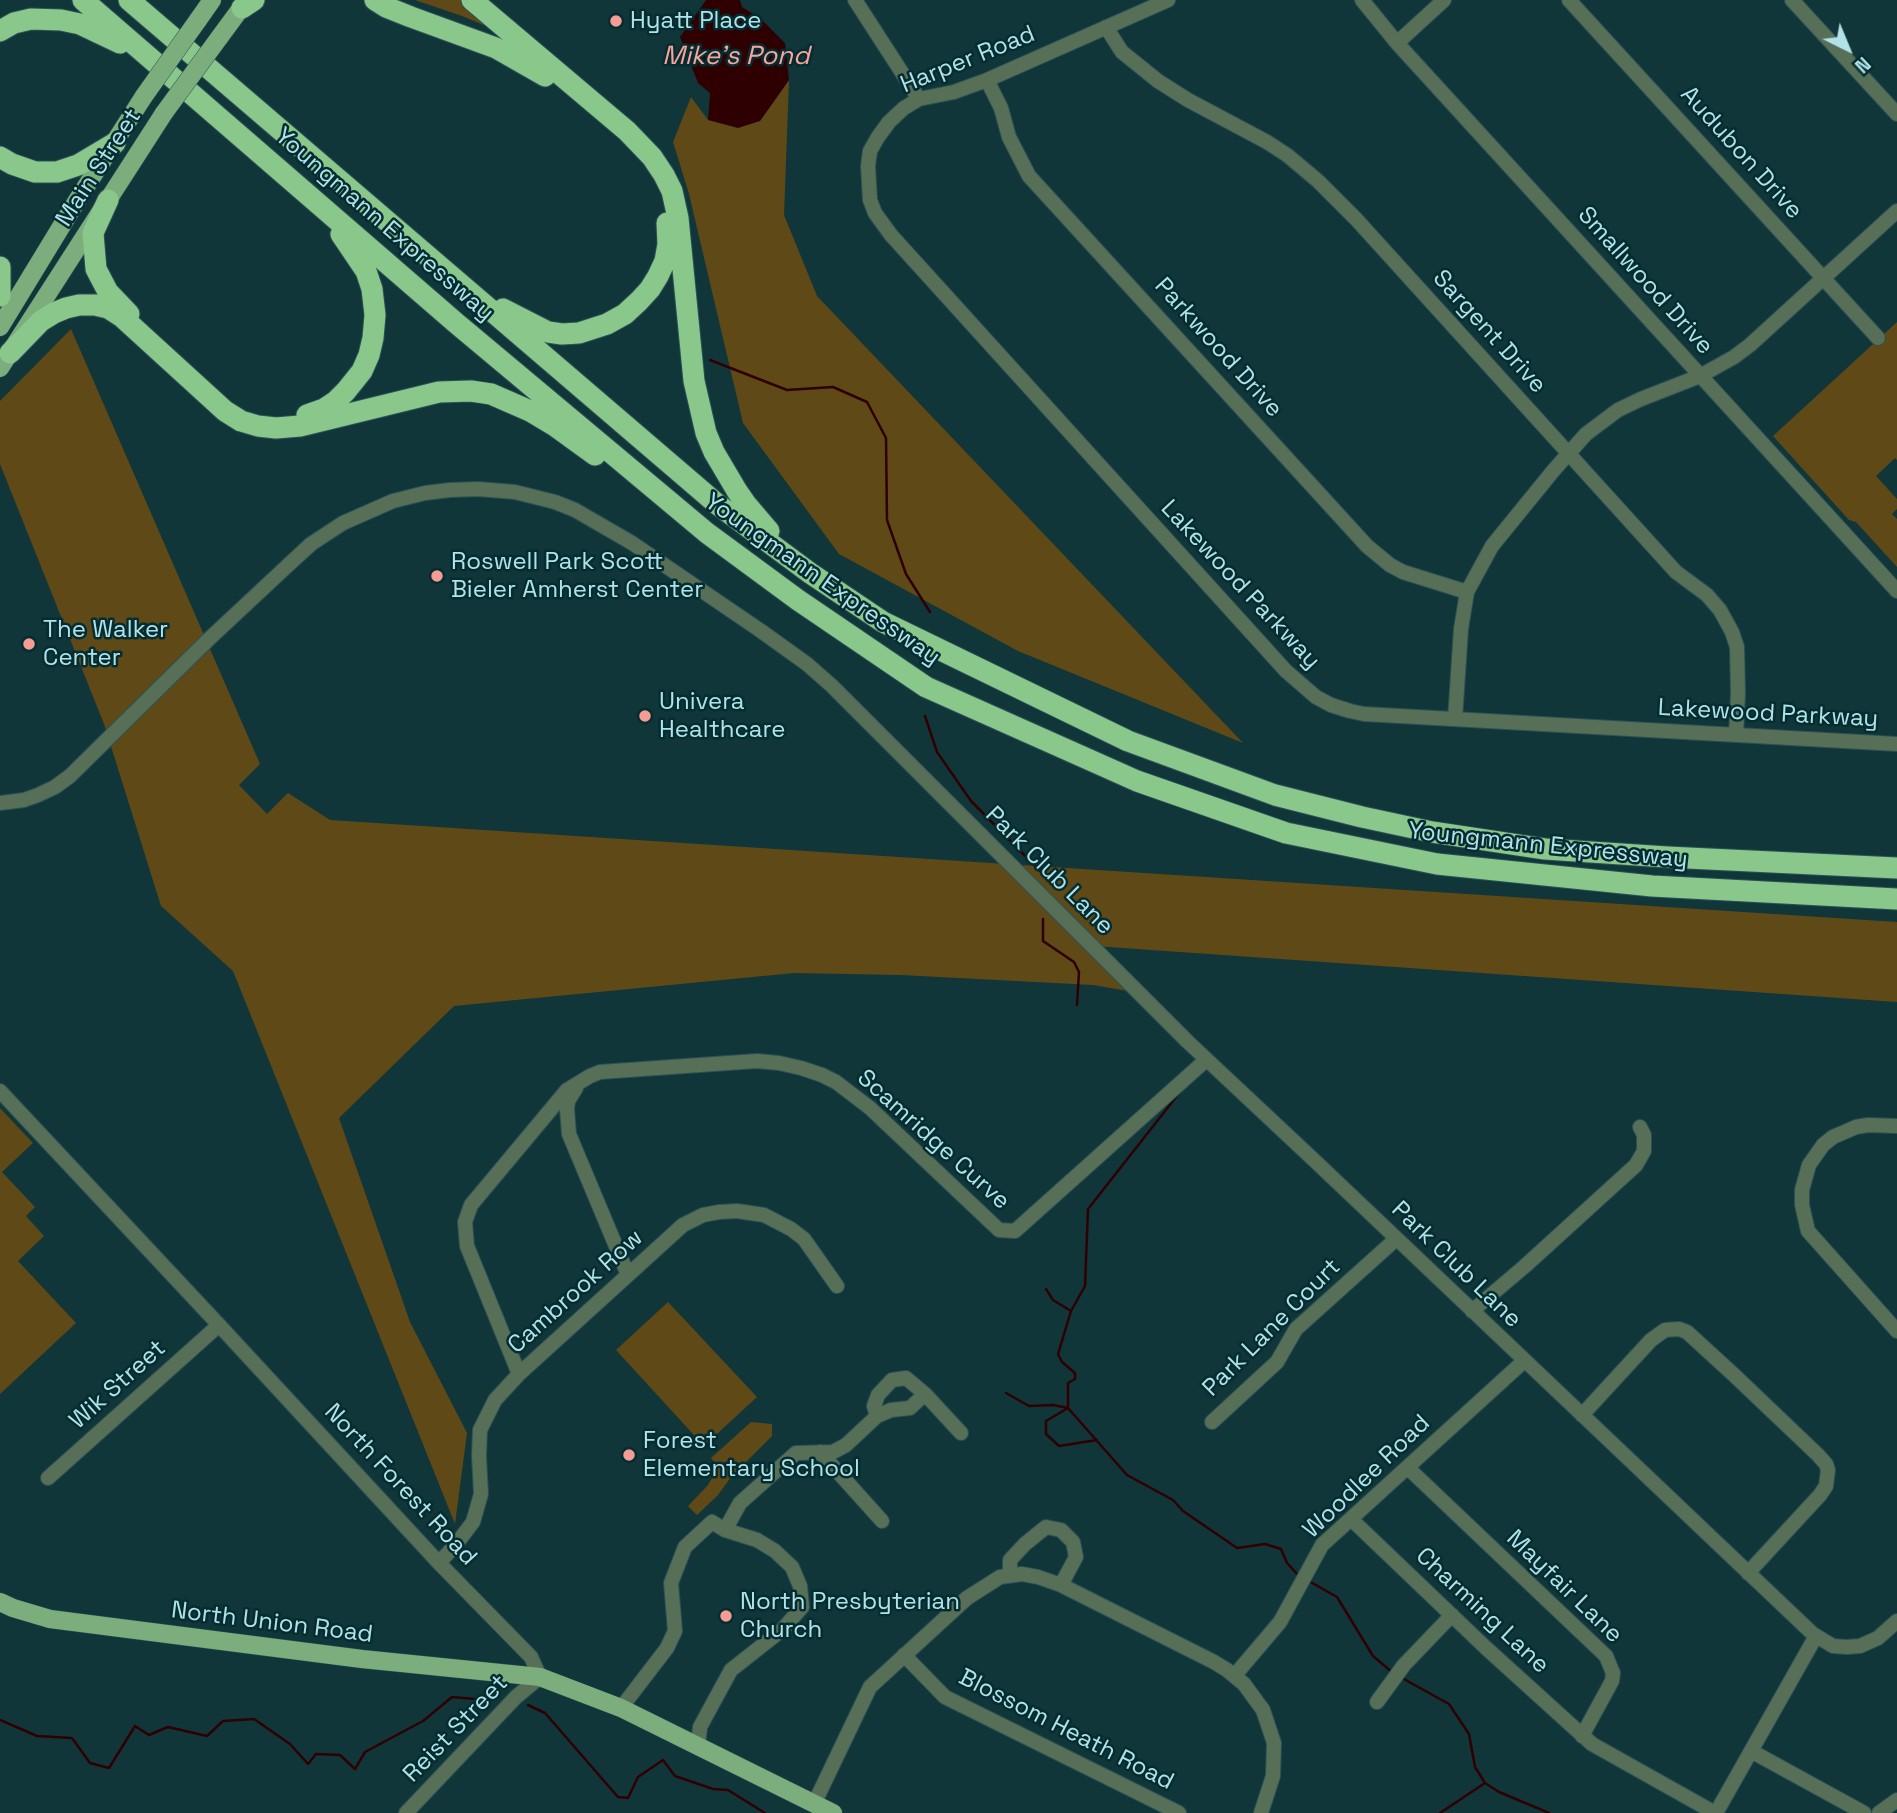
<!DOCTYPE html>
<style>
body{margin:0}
#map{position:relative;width:1897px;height:1813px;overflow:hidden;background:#11363a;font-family:"Space Grotesk",sans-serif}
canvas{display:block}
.north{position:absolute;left:1813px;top:14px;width:70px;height:70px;-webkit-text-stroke:5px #052c30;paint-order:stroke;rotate:137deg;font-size:19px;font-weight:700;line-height:28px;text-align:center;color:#b0e3e8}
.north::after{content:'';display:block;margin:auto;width:24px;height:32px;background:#b0e3e8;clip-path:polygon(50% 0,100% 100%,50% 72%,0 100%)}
</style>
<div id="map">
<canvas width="1897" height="1813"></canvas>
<div class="north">N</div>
</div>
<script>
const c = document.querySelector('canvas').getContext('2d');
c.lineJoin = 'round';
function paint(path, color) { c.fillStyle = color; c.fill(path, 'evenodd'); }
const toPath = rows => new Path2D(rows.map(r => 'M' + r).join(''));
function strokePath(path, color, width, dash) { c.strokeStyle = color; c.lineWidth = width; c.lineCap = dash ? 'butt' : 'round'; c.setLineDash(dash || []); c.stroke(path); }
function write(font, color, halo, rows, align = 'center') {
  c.font = font + ' "Space Grotesk",sans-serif'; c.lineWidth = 5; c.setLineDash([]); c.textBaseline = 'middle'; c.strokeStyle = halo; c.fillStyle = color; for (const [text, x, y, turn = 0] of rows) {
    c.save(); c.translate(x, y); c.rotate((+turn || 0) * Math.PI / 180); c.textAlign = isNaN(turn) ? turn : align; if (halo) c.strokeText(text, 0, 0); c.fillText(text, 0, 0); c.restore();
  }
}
paint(toPath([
 [415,0,465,0,491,28,462,16],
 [789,80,784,215,817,296,1243,743,1018,651,839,554,743,423,689,194,673,142,691,97,708,120,760,121],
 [1897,322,1897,460,1895,458,1876,476,1897,499,1897,509,1892,514,1897,519,1897,567,1856,522,1849,520,1773,436],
 [71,329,260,764,239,785,267,814,288,793,330,820,1897,922,1897,1002,1094,946,1139,993,1093,985,901,975,794,973,454,1006,339,1118,410,1322,467,1433,455,1524,233,971,161,906,104,724,0,464,0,401],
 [0,1108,33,1143,2,1172,35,1207,26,1216,44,1236,18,1261,76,1323,0,1394],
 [668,1302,757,1397,704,1446,616,1350],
 [751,1422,772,1424,772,1436,731,1477,718,1495,697,1515,688,1506,708,1485,714,1475,710,1469,716,1464,711,1458]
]), '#5f4917');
paint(toPath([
 [706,0,740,0,742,7,761,19,785,43,789,80,760,121,738,128,708,120,710,93,698,83,680,37]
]), '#2e0002');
strokePath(toPath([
 [710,360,787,390,833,387,867,402,886,438,887,520,906,574,930,612],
 [925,716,937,752,971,801,1053,884],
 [1043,919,1043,941,1074,962,1079,972,1077,1005],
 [1180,1092,1088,1209,1085,1286,1071,1311,1058,1354,1062,1362,1075,1373,1075,1379,1068,1383,1068,1408,1127,1475,1173,1500,1183,1511,1237,1548,1265,1544,1281,1549,1287,1563,1298,1575],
 [1046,1289,1053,1300,1071,1311],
 [1006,1393,1029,1406,1053,1405,1068,1408],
 [1068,1408,1046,1421,1046,1434,1059,1446,1097,1440],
 [1307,1580,1337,1597,1373,1656,1393,1673],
 [1402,1678,1449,1704,1469,1734,1475,1767,1485,1783,1499,1792,1549,1813],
 [528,1705,545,1713,618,1797,628,1798,638,1777,663,1760,675,1776,713,1789,728,1790,765,1813],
 [0,1720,37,1736,72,1738,90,1763,109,1768,135,1726,149,1735,168,1727,207,1736,223,1721,254,1719,290,1744,308,1764,316,1754,340,1755,355,1769,365,1752,423,1721,452,1697,486,1700,497,1691],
 [1440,1813,1485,1783]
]), '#2e0002', 2.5);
const minor = toPath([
 [855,0,919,99],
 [1168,0,987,80,954,92,919,99,904,108,889,122,878,137,870,151,868,166,870,200,875,213,891,235,1286,671,1316,697,1331,705,1350,711,1364,714,1897,744],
 [1362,0,1397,43,1897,591],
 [1569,0,1878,338],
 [1792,0,1897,114],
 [1106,27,1122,52,1158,81,1188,100,1267,142,1287,155,1318,181,1356,219,1676,572,1707,595,1720,610,1732,632,1737,647,1738,694,1736,735],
 [1397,43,1444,0],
 [987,80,1001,108,1009,137,1029,176,1367,546,1390,565,1403,572,1467,592],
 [1455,719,1461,629,1467,592,1492,546,1553,471,1586,434,1618,410,1641,399,1700,376,1734,357,1750,345,1897,211],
 [0,803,24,800,38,795,55,787,70,776,209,639,285,568,311,544,343,523,393,501,425,493,450,490,478,489,515,492,555,502,575,510,632,543,761,631,807,664,832,686,1188,1042,1315,1161,1813,1634,1833,1646,1847,1647,1860,1646,1878,1638,1897,1621],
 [576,1088,568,1101,567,1109,569,1134,628,1275],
 [0,1091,219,1325,439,1563,531,1657,540,1677,516,1697,406,1813],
 [1897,1126,1868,1125,1856,1127,1833,1137,1823,1145,1809,1165,1802,1190,1802,1205,1808,1231,1897,1331],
 [1472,1311,1525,1266,1636,1165,1644,1151,1644,1135,1640,1127],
 [519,1374,467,1246,465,1222,471,1205,567,1090,590,1076,600,1072,757,1061,779,1063,801,1068,822,1075,836,1082,870,1108,999,1230,1015,1231,1206,1060],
 [1582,1415,1651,1340,1665,1330,1679,1329,1687,1332,1734,1375,1818,1455,1826,1464,1828,1470,1826,1486,1820,1495,1748,1573],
 [877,1416,874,1406,878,1395,892,1380,906,1378,925,1394,961,1433],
 [1212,1422,1277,1362,1296,1329,1396,1239],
 [820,1452,882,1521],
 [1408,1468,1606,1656,1613,1673,1612,1681,1582,1736],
 [48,1478,219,1325],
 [1351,1519,1485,1647,1592,1744,1715,1813],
 [725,1530,740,1503,796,1453,833,1452,846,1445,877,1416,891,1410,910,1408,925,1394],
 [439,1563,457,1543,473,1522,481,1494,479,1456,480,1430,495,1400,519,1374,683,1225,703,1215,719,1212,737,1211,764,1215,791,1229,804,1239,837,1286],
 [1010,1575,1010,1560,1025,1544,1046,1527,1061,1530,1073,1542,1076,1557,1061,1585],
 [904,1655,945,1697,1179,1813],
 [1235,1675,1280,1622,1322,1545,1524,1361],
 [1377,1702,1404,1665,1452,1615],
 [621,1708,667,1648,675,1631,671,1583,685,1547,712,1522,725,1530,757,1540,775,1551,792,1567,800,1586,802,1607,783,1629,731,1670,700,1727,698,1747],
 [1751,1751,1864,1813],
 [814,1804,870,1687,967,1598,1000,1577,1022,1574,1038,1577,1061,1585,1214,1662,1227,1670,1244,1684,1263,1710,1274,1743,1273,1776,1261,1813],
 [1716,1813,1816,1636],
 [1879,1813,1897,1800]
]);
const major = toPath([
 [198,20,212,0],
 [219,38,247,0],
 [0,327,78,199,144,96],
 [0,368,164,113],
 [0,1602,13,1608,50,1619,362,1659,540,1677,621,1708,833,1813]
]);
const highway = toPath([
 [83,0,456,323,707,533,798,600,926,687,1137,781,1286,833,1437,864,1652,886,1897,899],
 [129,0,717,504,810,573,883,622,1128,741,1275,795,1362,817,1432,832,1545,849,1667,857,1897,868],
 [375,0,386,7,411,17,496,48,545,76],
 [472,0,627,131,652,157,664,175,672,191,678,218,694,381,706,433,714,452,737,491,746,504,769,531],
 [242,8,254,0],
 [0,31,14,23,31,19,61,20,80,24,120,43],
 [0,157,12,164,35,172,57,172,78,165,115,143],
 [108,200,93,233,96,269,108,292,129,314],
 [0,267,0,296],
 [503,309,548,332,562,334,579,333,607,324,625,314,639,301,650,289,658,276,665,261,668,244,667,223],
 [10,353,41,321,54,313,66,308,79,305,95,305,108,308,122,317,225,411,241,421,258,426,276,428,300,426,439,392,471,391,491,394,530,411,555,426,595,455],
 [307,415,324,409,336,401,346,391,362,371,369,355,373,338,375,315,372,289,366,271,341,234]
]);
strokePath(minor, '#2a5256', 16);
strokePath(major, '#2a5256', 19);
strokePath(highway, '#2a5256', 23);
strokePath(minor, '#576f57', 14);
strokePath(major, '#7cae7d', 18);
strokePath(highway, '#8ac78b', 21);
const majorBridge = toPath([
 [144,96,198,20],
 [164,113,219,38]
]);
strokePath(majorBridge, '#2a5256', 19, []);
strokePath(majorBridge, '#7cae7d', 18);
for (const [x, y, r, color] of [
 [616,21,7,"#f59c94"],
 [437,576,7,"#f59c94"],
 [29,644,7,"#f59c94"],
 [645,716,7,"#f59c94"],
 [629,1455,7,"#f59c94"],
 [726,1616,7,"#f59c94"]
]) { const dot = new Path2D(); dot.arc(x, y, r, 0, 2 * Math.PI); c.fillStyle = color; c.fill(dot); strokePath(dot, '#052c30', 2.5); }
write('24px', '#b0e3e8', '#052c30', [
 ["Hyatt Place",630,21],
 ["Roswell Park Scott",451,562],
 ["Bieler Amherst Center",451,590],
 ["The Walker",43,630],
 ["Center",43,658],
 ["Univera",659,702],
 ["Healthcare",659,730],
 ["Forest",643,1441],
 ["Elementary School",643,1469],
 ["North Presbyterian",740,1602],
 ["Church",740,1630]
], 'left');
write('24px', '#b0e3e8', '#052c30', [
 ["Harper Road",968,60,-22],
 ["Audubon Drive",1741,153,48],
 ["Main Street",99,168,-57],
 ["Youngmann Expressway",384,225,41],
 ["Smallwood Drive",1645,281,48],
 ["Sargent Drive",1489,332,48],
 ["Parkwood Drive",1218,348,48],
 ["Youngmann Expressway",822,580,35],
 ["Lakewood Parkway",1240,585,47],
 ["Lakewood Parkway",1768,714,3],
 ["Youngmann Expressway",1548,846,6],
 ["Park Club Lane",1049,871,45],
 ["Scamridge Curve",933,1140,42],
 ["Park Club Lane",1456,1265,44],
 ["Cambrook Row",576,1292,-42],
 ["Park Lane Court",1272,1328,-45],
 ["Wik Street",118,1385,-42],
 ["Woodlee Road",1367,1477,-44],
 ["North Forest Road",400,1485,47],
 ["Mayfair Lane",1564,1587,44],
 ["Charming Lane",1482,1611,43],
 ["North Union Road",272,1623,7],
 ["Reist Street",456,1729,-46],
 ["Blossom Heath Road",1066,1730,27]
]);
write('italic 26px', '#f9a49d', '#052c30', [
 ["Mike's Pond",736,57]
]);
</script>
